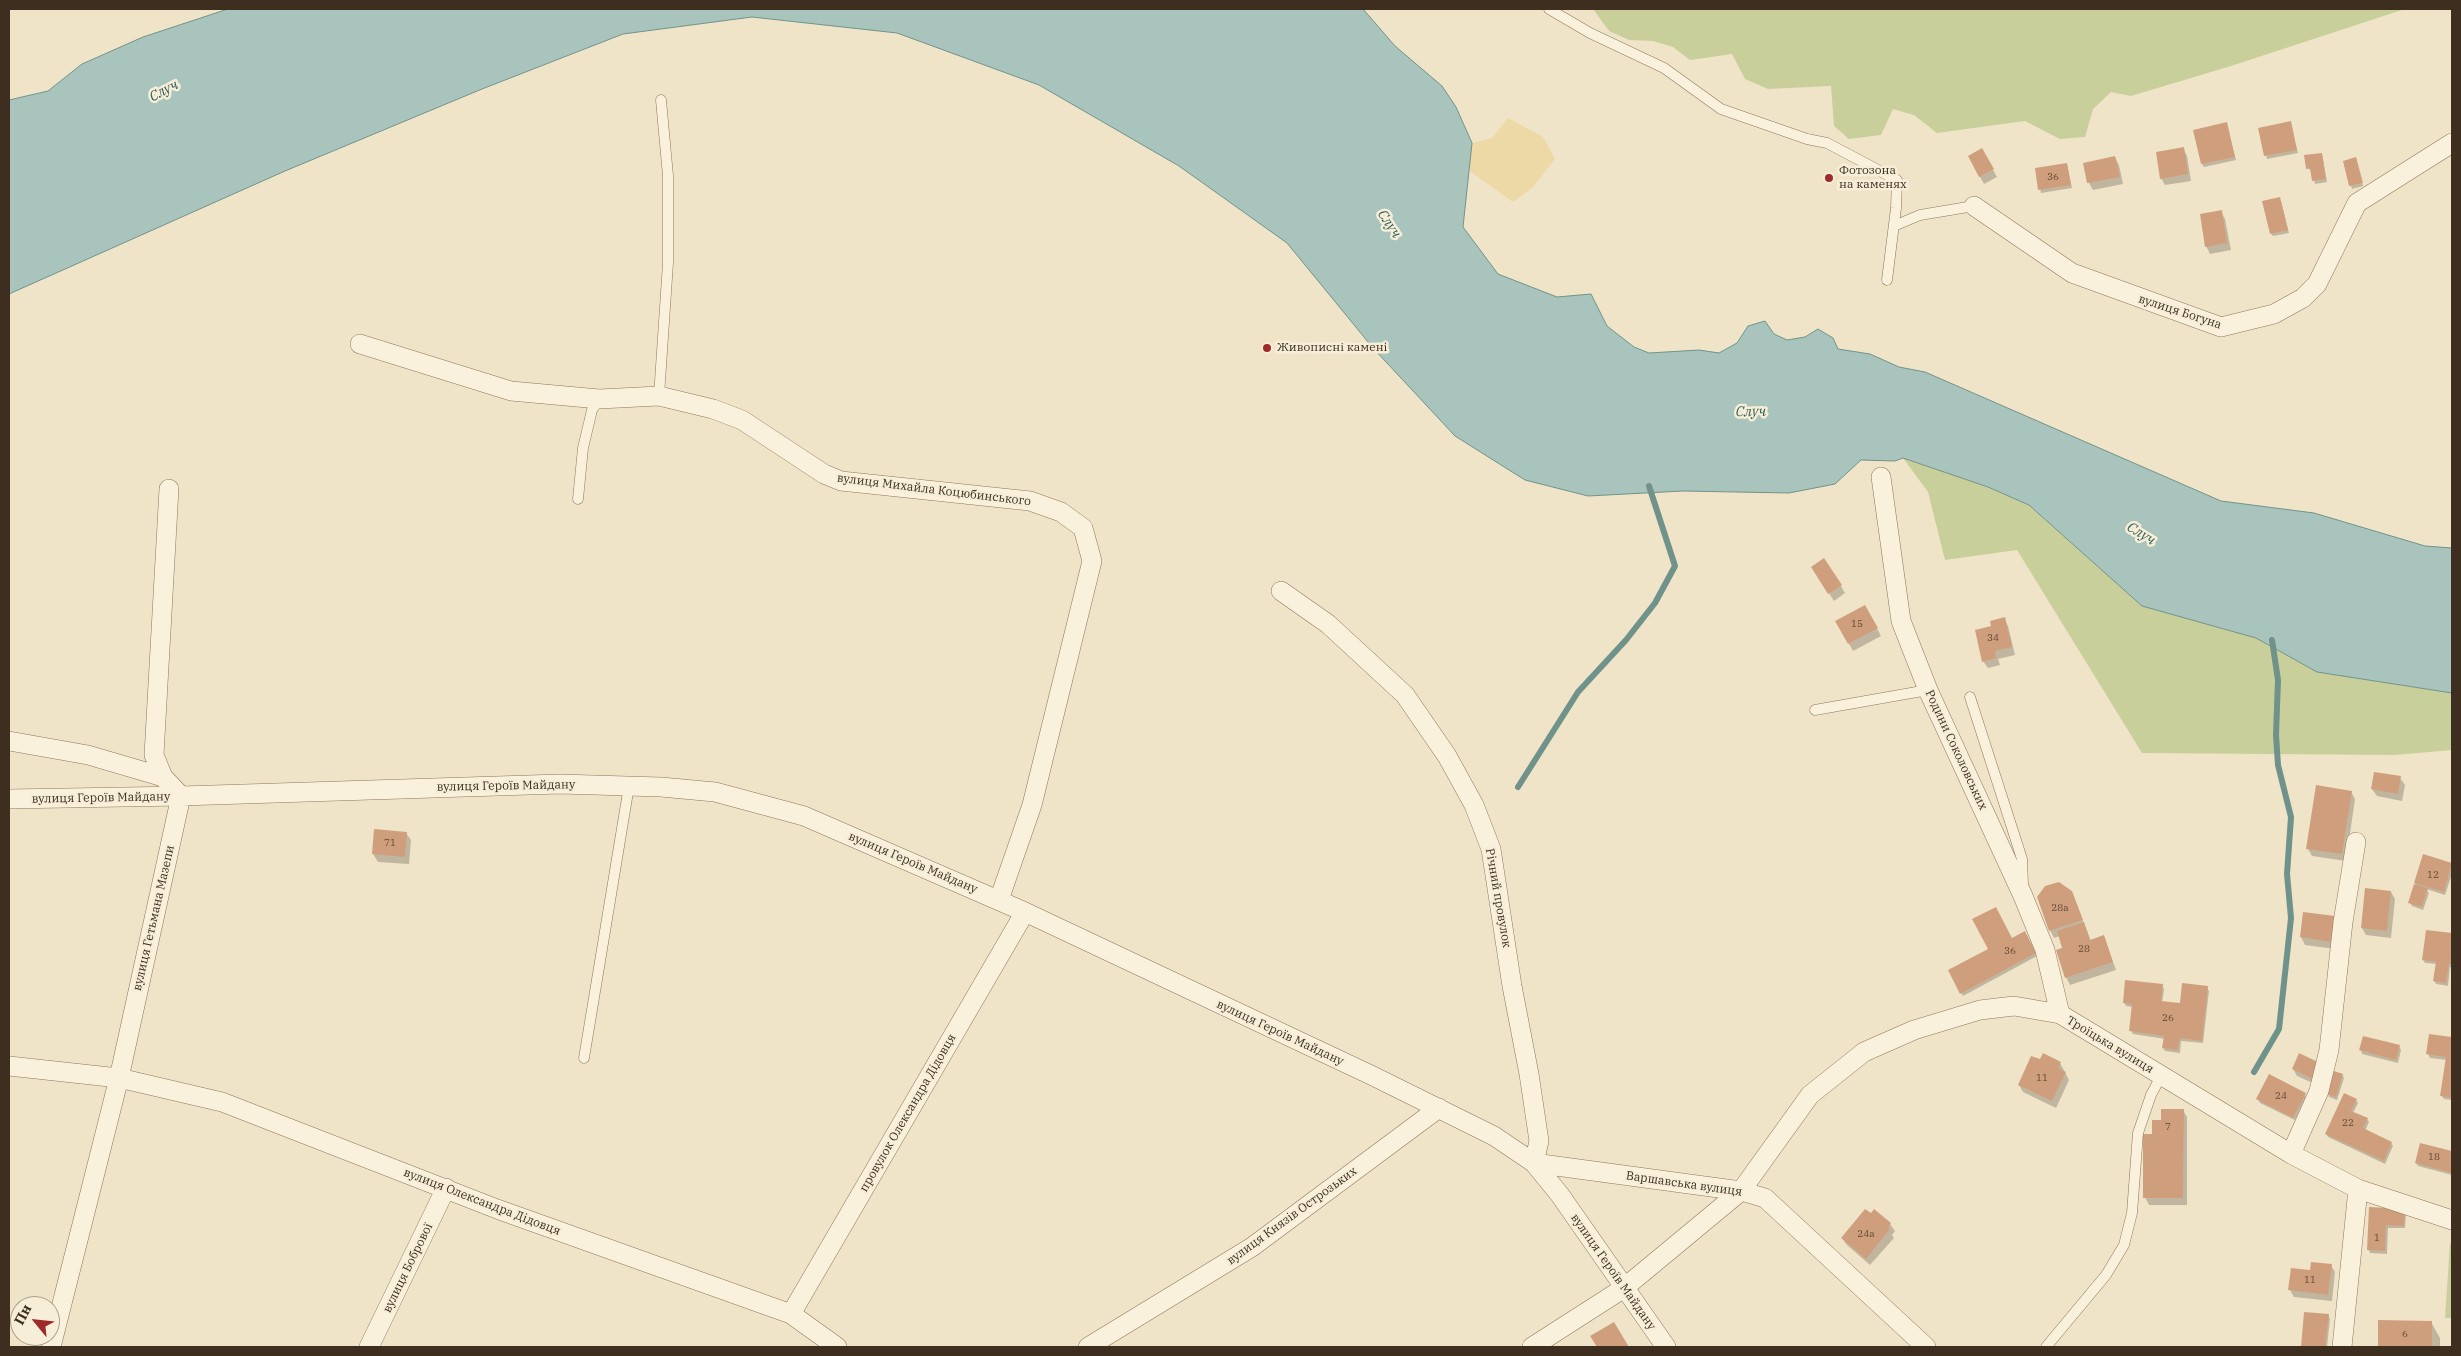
<!DOCTYPE html>
<meta charset="utf-8">
<style>
body{margin:0}
#map{position:relative;width:2461px;height:1356px;overflow:hidden;background:#f0e4c8;font-family:"IBM Plex Serif",serif}
canvas{display:block}
.frame{position:absolute;inset:0;border:10px solid #3d2e20;pointer-events:none}
.north{position:absolute;left:10px;top:1296px;width:50px;height:50px;box-sizing:border-box;background:#f7eed8;border:1px solid #ada18e;border-radius:50%;rotate:298deg;font-size:14px;font-weight:700;line-height:20px;text-align:center;color:#3d2e20}
.north::after{content:'';display:block;margin:auto;width:18px;height:22px;background:#9e2a2b;clip-path:polygon(50% 0,100% 100%,50% 72%,0 100%)}
</style>
<div id="map">
<canvas width="2461" height="1356"></canvas>
<div class="frame"></div>
<div class="north">Пн</div>
</div>
<script>
const c = document.querySelector('canvas').getContext('2d');
c.lineJoin = 'round';
function paint(path, color) { c.fillStyle = color; c.fill(path, 'evenodd'); }
const toPath = rows => new Path2D(rows.map(r => 'M' + r).join(''));
function strokePath(path, color, width, dash) { c.strokeStyle = color; c.lineWidth = width; c.lineCap = dash ? 'butt' : 'round'; c.setLineDash(dash || []); c.stroke(path); }
function write(font, color, halo, rows, align = 'center') {
  c.font = font + ' "IBM Plex Serif",serif'; c.lineWidth = 5; c.setLineDash([]); c.textBaseline = 'middle'; c.strokeStyle = halo; c.fillStyle = color; for (const [text, x, y, turn = 0] of rows) {
    c.save(); c.translate(x, y); c.rotate((+turn || 0) * Math.PI / 180); c.textAlign = isNaN(turn) ? turn : align; if (halo) c.strokeText(text, 0, 0); c.fillText(text, 0, 0); c.restore();
  }
}
paint(toPath([
 [1593,9,2405,9,2231,66,2131,96,2111,92,2093,109,2085,137,2060,139,2025,121,1937,133,1914,115,1893,109,1881,135,1849,139,1834,126,1831,86,1768,89,1745,79,1732,54,1690,60,1673,47,1653,41,1629,40,1609,31],
 [1903,458,1988,487,2029,505,2142,606,2256,638,2317,672,2452,693,2452,750,2395,755,2142,753,2017,550,1945,560,1928,492],
 [2450,1243,2452,1244,2452,1318,2445,1318]
]), '#c9cf9b');
paint(toPath([
 [1508,118,1543,137,1555,159,1532,188,1513,202,1468,170,1472,143,1492,138]
]), '#ecd9a5');
const water = toPath([
 [228,9,1363,9,1395,46,1442,86,1456,107,1472,143,1463,227,1498,274,1557,297,1591,294,1607,326,1634,347,1649,353,1699,350,1719,353,1737,343,1748,326,1765,321,1774,334,1787,340,1805,337,1818,329,1833,338,1838,349,1870,354,1899,367,1925,372,2221,501,2314,513,2425,546,2452,548,2452,693,2317,672,2256,638,2142,606,2029,505,1988,487,1903,458,1895,461,1861,460,1835,484,1789,493,1683,491,1588,496,1525,480,1455,436,1373,348,1287,243,1179,166,1039,85,897,33,752,17,623,34,482,89,285,171,9,294,9,100,48,91,82,64,143,37,228,9]
]);
paint(water, '#a9c4bc');
strokePath(water, '#6f938a', 1);
paint(toPath([
 [2290,123,2298,153,2267,159,2260,129],
 [2226,124,2236,160,2204,167,2202,164],
 [2183,148,2187,156,2191,181,2165,185,2161,178],
 [1982,150,1997,177,1984,184,1969,157],
 [2322,154,2327,182,2315,184,2312,171,2307,168],
 [2115,157,2119,165,2123,184,2093,190,2089,183,2084,164],
 [2356,159,2363,186,2352,189,2344,162],
 [2067,164,2072,188,2041,193,2036,169],
 [2281,201,2289,233,2273,236,2271,233],
 [2221,212,2225,219,2231,250,2210,254,2206,246],
 [1817,575,1841,586,1845,593,1834,601],
 [1865,606,1881,636,1853,651,1837,621],
 [2004,619,2008,626,2015,655,1998,659,2000,665,1988,668,1983,661,1992,627],
 [2400,778,2405,785,2402,801,2377,796,2372,789],
 [2351,792,2355,799,2346,861,2312,856,2308,849],
 [376,830,406,833,411,840,409,864,378,862,373,854],
 [2424,855,2452,864,2452,874,2445,895,2426,889,2429,893,2423,910,2412,906,2410,903,2417,886,2415,883],
 [2071,891,2091,941,2104,937,2116,970,2070,985,2066,977,2064,949,2060,936,2054,938,2050,930],
 [2391,892,2395,899,2391,938,2366,935,2362,928],
 [2304,913,2338,925,2335,949,2305,945,2301,937],
 [2427,931,2452,934,2452,967,2450,967,2448,986,2436,984,2434,981,2437,964,2425,963,2423,960],
 [2024,933,2037,956,1963,996,1949,971],
 [2162,985,2164,989,2162,1003,2181,1005,2207,988,2209,991,2203,1043,2181,1041,2180,1053,2165,1051,2163,1048,2165,1039,2133,1034,2131,1030,2133,1007,2126,1006,2124,1002],
 [2430,1035,2452,1038,2452,1100,2444,1099,2442,1096,2447,1060,2430,1058,2428,1054],
 [2399,1046,2401,1050,2398,1063,2362,1054,2361,1050],
 [2299,1055,2317,1085,2297,1076,2293,1069],
 [2040,1061,2060,1063,2069,1080,2056,1108,2023,1092,2019,1085],
 [2342,1075,2344,1078,2337,1100,2329,1097,2328,1094],
 [2305,1094,2306,1097,2295,1120,2260,1103,2258,1099],
 [2356,1100,2358,1103,2353,1113,2367,1119,2369,1122,2365,1131,2391,1143,2393,1146,2385,1164,2328,1137,2326,1134],
 [2183,1110,2187,1117,2187,1205,2149,1205,2145,1197,2153,1135,2162,1121],
 [2421,1144,2452,1153,2452,1175,2418,1166,2416,1163],
 [2370,1208,2406,1213,2405,1228,2388,1228,2387,1254,2370,1253,2369,1250],
 [1874,1211,1890,1224,1895,1231,1892,1235,1894,1238,1870,1265,1847,1245,1842,1238],
 [2331,1265,2335,1272,2332,1301,2294,1297,2290,1290],
 [2306,1314,2328,1315,2330,1319,2327,1347,2303,1347],
 [2379,1321,2431,1322,2440,1338,2440,1347,2379,1347]
]), '#0003');
strokePath(toPath([
 [1518,787,1578,692,1626,640,1655,603,1675,566,1649,486],
 [2254,1072,2279,1029,2291,918,2287,874,2291,817,2278,765,2276,735,2278,680,2272,640]
]), '#6f938a', 6);
paint(toPath([
 [2291,121,2297,150,2264,156,2258,128],
 [2227,122,2235,157,2201,164,2193,130],
 [2184,147,2188,174,2160,179,2156,152],
 [1982,148,1994,169,1979,177,1968,156],
 [2322,153,2326,179,2312,181,2310,168,2306,169,2304,155],
 [2115,156,2120,177,2087,183,2083,163],
 [2356,157,2363,183,2349,186,2343,161],
 [2067,163,2071,185,2038,190,2035,168],
 [2280,197,2288,230,2270,234,2262,201],
 [2222,210,2227,243,2205,247,2200,214],
 [1824,558,1842,585,1828,594,1811,567],
 [1865,605,1878,628,1848,644,1835,621],
 [2005,617,2012,647,1995,651,1996,658,1982,662,1975,630,1991,626,1990,621],
 [2374,772,2401,776,2398,794,2371,789],
 [2316,785,2352,791,2342,854,2306,849],
 [374,829,407,832,405,857,372,854],
 [2423,854,2452,863,2444,892,2414,883],
 [2059,882,2072,891,2083,920,2049,931,2037,897,2045,886],
 [2414,884,2428,888,2422,907,2408,903],
 [2365,888,2391,891,2387,931,2361,928],
 [1996,907,2012,938,2025,931,2036,953,1960,994,1948,970,1988,949,1972,919],
 [2303,912,2335,916,2331,942,2300,937],
 [2084,922,2090,940,2104,935,2113,962,2065,978,2056,950,2062,948,2057,931],
 [2426,930,2452,933,2452,964,2449,964,2450,957,2446,983,2433,981,2436,962,2422,960],
 [2125,980,2163,984,2161,1001,2180,1003,2182,983,2208,986,2202,1041,2180,1038,2178,1050,2162,1048,2164,1036,2129,1031,2132,1004,2123,1003],
 [2429,1034,2452,1037,2452,1098,2440,1096,2446,1057,2426,1054],
 [2363,1036,2400,1045,2396,1060,2359,1050],
 [2043,1053,2061,1062,2058,1068,2066,1072,2052,1101,2018,1085,2031,1056,2040,1059],
 [2299,1053,2320,1063,2313,1079,2292,1069],
 [2334,1071,2343,1074,2336,1097,2326,1094],
 [2269,1074,2306,1093,2293,1118,2256,1099],
 [2344,1093,2357,1099,2351,1111,2368,1118,2363,1128,2392,1142,2384,1161,2325,1134],
 [2161,1109,2184,1109,2183,1198,2143,1198,2143,1134,2152,1134,2152,1120,2161,1120],
 [2420,1143,2452,1151,2452,1173,2415,1163],
 [2369,1207,2405,1209,2404,1226,2386,1225,2385,1251,2367,1250],
 [1865,1209,1871,1213,1874,1209,1891,1223,1888,1228,1890,1229,1866,1259,1841,1238],
 [2311,1262,2332,1264,2328,1295,2288,1290,2291,1268,2310,1270],
 [2304,1312,2329,1314,2325,1347,2301,1347],
 [2378,1320,2432,1321,2432,1347,2378,1347],
 [1614,1322,1629,1347,1597,1347,1590,1336]
]), '#cf9f7d');
const service = toPath([
 [1549,9,1590,33,1664,68,1721,109,1807,139,1827,143,1897,180,1896,208,1887,280],
 [1894,226,1920,215,1974,206],
 [659,396,668,263,668,176,661,100],
 [578,499,583,448,592,410,599,399],
 [1970,697,2022,859,2023,885],
 [1815,710,1928,690],
 [584,1058,629,786],
 [2046,1347,2106,1275,2124,1245,2132,1213,2138,1133,2151,1095,2161,1076]
]);
const minor = toPath([
 [1974,206,2072,273,2221,327,2274,314,2303,298,2317,284,2357,203,2452,143],
 [360,344,511,391,599,399,659,396,713,409,742,420,824,474,841,481,1030,501,1061,512,1083,528,1092,561,1032,805,999,900],
 [1881,477,1901,621,1928,690,2023,896,2045,950,2060,1014],
 [1281,591,1328,624,1405,695,1447,756,1474,805,1491,849,1512,986,1529,1074,1539,1141,1534,1163,1741,1191,1765,1198,1926,1347],
 [9,741,88,755,163,777],
 [9,799,181,796,560,784,661,787,715,792,804,816,1025,912,1373,1076,1494,1136,1534,1163,1560,1195,1666,1347],
 [9,1066,119,1078,222,1102,497,1209,791,1314,837,1347],
 [2291,1154,2319,1091,2329,1050,2343,922,2356,842],
 [791,1314,1025,912],
 [51,1347,119,1078,181,796,163,777,154,755,169,489],
 [369,1347,446,1188],
 [1088,1347,1252,1247,1439,1108],
 [1532,1347,1624,1288,1741,1191,1810,1095,1864,1052,1914,1030,1980,1010,2014,1006,2060,1014,2291,1154,2358,1189,2452,1220],
 [2342,1347,2358,1189]
]);
strokePath(service, '#8d765c', 11);
strokePath(minor, '#8d765c', 20);
strokePath(service, '#faf1dc', 10);
strokePath(minor, '#faf1dc', 19);
for (const [x, y, r, color] of [
 [1829,178,5,"#9e2a2b"],
 [1267,348,5,"#9e2a2b"]
]) { const dot = new Path2D(); dot.arc(x, y, r, 0, 2 * Math.PI); c.fillStyle = color; c.fill(dot); strokePath(dot, '#f7eed8', 2); }
write('10px', '#624a37', null, [
 ["36",2053,177],
 ["15",1857,624],
 ["34",1993,638],
 ["71",390,843],
 ["12",2433,875],
 ["28а",2060,908],
 ["28",2084,949],
 ["36",2010,951],
 ["26",2168,1018],
 ["11",2042,1078],
 ["24",2281,1096],
 ["22",2348,1123],
 ["7",2168,1127],
 ["18",2434,1157],
 ["24а",1866,1234],
 ["1",2377,1238],
 ["11",2310,1280],
 ["6",2405,1334]
]);
write('12px', '#3d2e20', '#f7eed8', [
 ["Фотозона",1839,171],
 ["на каменях",1839,185],
 ["Живописні камені",1277,348]
], 'left');
write('12px', '#3d2e20', '#f7eed8', [
 ["вулиця Богуна",2180,312,18],
 ["вулиця Михайла Коцюбинського",934,490,7],
 ["Родини Соколовських",1956,750,65],
 ["вулиця Героїв Майдану",506,786,-1],
 ["вулиця Героїв Майдану",101,798,-1],
 ["вулиця Героїв Майдану",913,863,23],
 ["Річний провулок",1498,898,80],
 ["вулиця Гетьмана Мазепи",154,918,-77],
 ["вулиця Героїв Майдану",1280,1033,25],
 ["Троїцька вулиця",2110,1045,31],
 ["провулок Олександра Дідовця",908,1113,-60],
 ["Варшавська вулиця",1684,1184,8],
 ["вулиця Олександра Дідовця",482,1202,21],
 ["вулиця Князів Острозьких",1292,1216,-36],
 ["вулиця Бобрової",408,1268,-64],
 ["вулиця Героїв Майдану",1613,1272,55]
]);
write('italic 14px', '#2f5d5a', '#f7eed8', [
 ["Случ",164,91,-28],
 ["Случ",1389,224,56],
 ["Случ",1751,412,-1],
 ["Случ",2141,534,31]
]);
</script>
